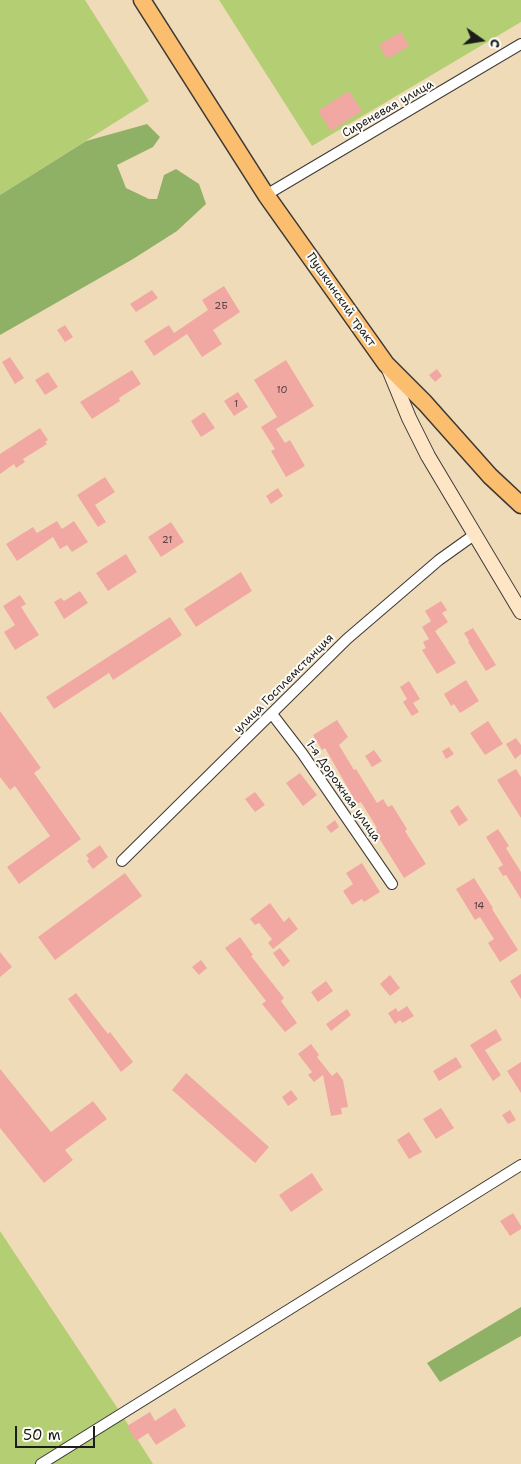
<!DOCTYPE html>
<meta charset="utf-8">
<style>
body{margin:0}
#map{position:relative;width:521px;height:1464px;overflow:hidden;background:#f0dbb9;font-family:"Shantell Sans",sans-serif}
canvas{display:block}
.north{position:absolute;left:456px;top:15px;width:50px;height:50px;-webkit-text-stroke:4px #fdfcf7;paint-order:stroke;rotate:103deg;font-size:14px;font-weight:700;line-height:20px;text-align:center;color:#1c1c1c}
.north::after{content:'';display:block;margin:auto;width:18px;height:22px;background:#1c1c1c;clip-path:polygon(50% 0,100% 100%,50% 72%,0 100%)}
.scale{position:absolute;left:15px;top:1426px;width:80px;height:22px;box-sizing:border-box;border:2px solid #1c1c1c;border-top:0;padding-left:6px;font-size:15px;line-height:18px;white-space:nowrap;color:#1c1c1c;-webkit-text-stroke:4px #fdfcf7;paint-order:stroke}
</style>
<div id="map">
<canvas width="521" height="1464"></canvas>
<div class="north">С</div>
<div class="scale">50 m</div>
</div>
<script>
const c = document.querySelector('canvas').getContext('2d');
c.lineJoin = 'round';
function paint(path, color) { c.fillStyle = color; c.fill(path, 'evenodd'); }
const toPath = rows => new Path2D(rows.map(r => 'M' + r).join(''));
function strokePath(path, color, width, dash) { c.strokeStyle = color; c.lineWidth = width; c.lineCap = dash ? 'butt' : 'round'; c.setLineDash(dash || []); c.stroke(path); }
function write(font, color, halo, rows, align = 'center') {
  c.font = font + ' "Shantell Sans",sans-serif'; c.lineWidth = 4; c.setLineDash([]); c.textBaseline = 'middle'; c.strokeStyle = halo; c.fillStyle = color; for (const [text, x, y, turn = 0] of rows) {
    c.save(); c.translate(x, y); c.rotate((+turn || 0) * Math.PI / 180); c.textAlign = isNaN(turn) ? turn : align; if (halo) c.strokeText(text, 0, 0); c.fillText(text, 0, 0); c.restore();
  }
}
paint(toPath([
 [0,0,85,0,149,101,0,195],
 [219,0,521,0,521,22,312,146],
 [0,1231,122,1415,153,1464,0,1464]
]), '#b4ce74');
paint(toPath([
 [147,124,160,137,153,147,117,165,126,188,149,199,157,199,164,175,176,169,199,184,206,204,177,231,133,259,0,335,0,195,86,141],
 [521,1307,521,1336,440,1382,427,1363]
]), '#8fb166');
paint(toPath([
 [401,32,409,46,387,59,379,45],
 [349,91,362,111,331,131,318,111],
 [224,286,240,312,213,330,222,344,202,357,187,334,154,356,144,341,169,325,174,333,208,310,202,300],
 [152,290,158,298,136,312,130,304],
 [65,325,73,337,65,342,57,330],
 [10,357,24,378,15,384,2,362],
 [286,360,314,406,276,429,285,443,290,440,305,466,286,477,271,451,275,449,261,427,277,417,254,380],
 [437,369,442,376,435,382,429,375],
 [132,370,141,384,119,398,120,401,92,419,80,402],
 [48,372,58,387,45,395,35,380],
 [238,392,248,407,234,416,224,401],
 [204,412,215,428,201,437,191,421],
 [40,428,48,440,45,442,47,444,23,459,25,462,16,468,14,464,0,474,0,454],
 [105,477,115,492,95,505,106,522,98,527,77,495],
 [278,488,283,496,271,504,266,496],
 [57,521,62,529,74,521,88,542,72,552,67,545,60,549,53,537,17,561,6,544,33,527,37,533],
 [171,522,184,542,161,557,148,537],
 [126,554,137,572,108,591,96,573],
 [241,572,252,591,196,627,184,609],
 [80,591,88,603,64,619,54,602,61,598,64,601],
 [20,595,26,604,21,607,39,635,15,650,4,632,15,625,3,606],
 [441,601,447,610,442,613,448,622,435,631,456,663,437,674,422,650,426,648,423,642,429,639,422,627,431,621,425,611],
 [170,617,182,635,113,680,109,673,54,709,46,697],
 [473,628,496,665,486,671,468,642,469,641,464,633],
 [466,680,479,701,460,713,454,704,451,706,444,694],
 [409,681,420,699,413,703,419,712,412,716,403,702,407,699,400,687],
 [0,711,41,768,34,773,81,839,19,884,7,867,50,836,15,786,10,790,0,777],
 [337,720,348,737,339,745,354,770,356,769,377,803,383,799,388,807,392,805,407,829,405,831,426,864,404,878,374,830,377,828,361,802,357,804,325,748,322,750,313,735],
 [488,721,503,744,485,755,470,733],
 [516,738,521,745,521,754,515,759,506,744],
 [449,747,454,754,446,759,442,751],
 [374,750,382,761,372,767,365,756],
 [516,769,521,777,521,818,497,780],
 [300,773,317,795,303,806,286,783],
 [255,792,265,805,255,812,245,799],
 [458,805,468,820,459,826,450,811],
 [335,820,339,827,331,833,326,827],
 [498,829,509,846,506,848,521,872,521,899,506,875,503,876,498,868,503,865,486,837],
 [100,845,108,857,93,869,87,861,89,859,86,855],
 [362,863,380,892,364,902,362,899,352,905,343,891,353,884,346,873],
 [125,873,142,896,55,960,38,937],
 [474,878,493,908,492,909,518,950,500,962,488,943,494,939,480,917,475,920,456,889],
 [270,903,284,922,289,917,298,929,273,949,268,943,272,939,259,923,255,925,250,919],
 [240,937,253,955,251,956,284,998,281,1001,297,1023,285,1032,262,1004,266,1001,225,948],
 [280,948,290,961,283,967,273,953],
 [0,952,12,967,0,977],
 [201,960,207,968,199,975,192,967],
 [521,974,521,999,510,981],
 [390,975,400,988,390,996,380,984],
 [326,981,333,991,318,1002,311,992],
 [76,993,108,1034,110,1032,133,1062,121,1072,68,999],
 [407,1006,414,1016,402,1023,400,1020,395,1024,388,1013,396,1008,398,1012],
 [347,1009,351,1015,331,1031,326,1024],
 [496,1029,502,1040,485,1050,501,1075,493,1081,470,1045],
 [311,1044,319,1055,317,1057,332,1076,337,1072,343,1080,348,1107,341,1108,342,1114,331,1116,323,1075,314,1082,308,1075,312,1072,298,1054],
 [456,1057,462,1067,439,1081,433,1071],
 [521,1062,521,1093,507,1071],
 [0,1069,51,1132,93,1101,107,1119,65,1150,73,1160,44,1183,0,1128],
 [186,1073,269,1147,255,1163,172,1090],
 [291,1090,298,1099,288,1106,282,1097],
 [441,1108,454,1128,436,1139,423,1119],
 [510,1110,516,1120,508,1124,502,1115],
 [409,1132,422,1152,409,1159,397,1140],
 [312,1173,323,1190,291,1212,279,1195],
 [513,1213,521,1226,521,1229,510,1236,500,1221],
 [175,1408,186,1426,156,1445,148,1433,136,1441,127,1426,150,1412,155,1421]
]), '#f1a8a2');
const minor = toPath([
 [266,195,521,44],
 [272,714,302,753,392,884],
 [122,861,347,639,439,560,474,535],
 [41,1464,521,1165]
]);
const secondary = toPath([
 [388,367,409,418,428,456,521,612]
]);
const primary = toPath([
 [142,0,266,195,386,364,425,403,490,476,521,505]
]);
strokePath(minor, '#3c3934', 12);
strokePath(secondary, '#3c3934', 16);
strokePath(primary, '#3c3934', 19);
strokePath(minor, '#fff', 10);
strokePath(secondary, '#fde5c5', 14);
strokePath(primary, '#fbbd6e', 16);
write('10px', '#513f3e', null, [
 ["2Б",221,306],
 ["10",282,390],
 ["1",236,404],
 ["21",167,540],
 ["14",479,906]
]);
write('12px', '#1c1c1c', '#fdfcf7', [
 ["Сиреневая улица",388,109,-30],
 ["Пушкинский тракт",341,300,55],
 ["улица Госплемстанция",284,684,-45],
 ["1-я Дорожная улица",343,791,55]
]);
</script>
